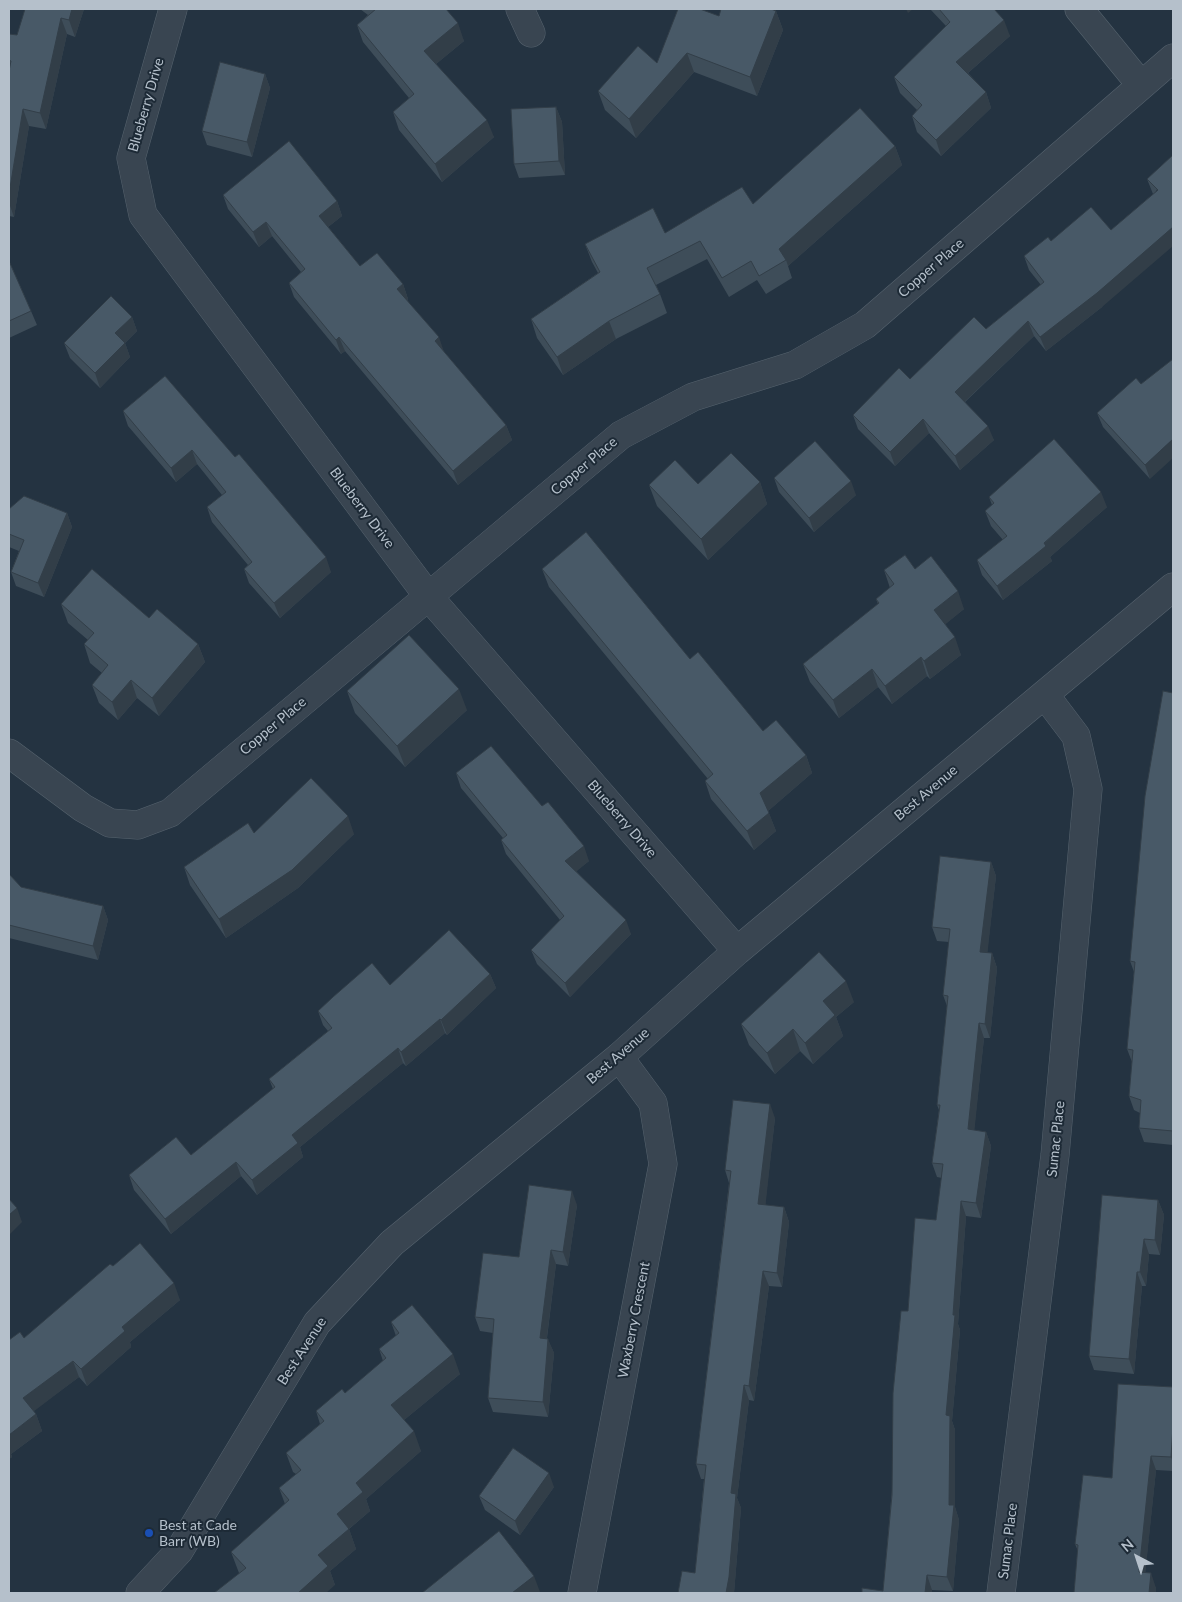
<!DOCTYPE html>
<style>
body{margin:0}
#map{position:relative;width:1182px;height:1602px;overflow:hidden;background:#243341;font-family:Lato,sans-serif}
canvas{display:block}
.frame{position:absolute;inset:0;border:10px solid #b5c0cb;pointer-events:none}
.north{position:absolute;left:1112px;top:1532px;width:50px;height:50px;-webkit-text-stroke:4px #1d2a36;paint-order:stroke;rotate:320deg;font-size:14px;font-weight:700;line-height:20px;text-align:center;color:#b5c0cb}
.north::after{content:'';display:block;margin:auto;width:18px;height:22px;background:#b5c0cb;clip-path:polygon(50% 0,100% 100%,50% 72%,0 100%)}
</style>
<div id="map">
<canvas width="1182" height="1602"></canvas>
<div class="frame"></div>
<div class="north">N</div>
</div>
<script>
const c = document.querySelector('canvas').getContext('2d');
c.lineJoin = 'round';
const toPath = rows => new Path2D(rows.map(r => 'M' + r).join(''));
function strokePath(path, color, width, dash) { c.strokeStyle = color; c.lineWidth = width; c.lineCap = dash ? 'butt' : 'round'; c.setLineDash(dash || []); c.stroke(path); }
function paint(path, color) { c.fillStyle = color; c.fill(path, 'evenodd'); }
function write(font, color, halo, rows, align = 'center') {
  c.font = font + ' Lato,sans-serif'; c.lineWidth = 4; c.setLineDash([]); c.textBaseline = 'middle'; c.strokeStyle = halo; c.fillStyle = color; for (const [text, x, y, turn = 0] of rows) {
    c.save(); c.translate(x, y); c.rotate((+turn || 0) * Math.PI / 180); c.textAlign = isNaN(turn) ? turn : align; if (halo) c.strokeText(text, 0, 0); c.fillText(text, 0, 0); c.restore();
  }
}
const minor = toPath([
 [173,9,131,158,143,215,428,596,737,951],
 [520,9,531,33],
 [1079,9,1141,85],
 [9,753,83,808,110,823,138,825,170,813,621,435,693,397,795,365,865,325,1173,58],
 [140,1593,179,1551,317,1323,392,1243,619,1057,737,951,1173,587],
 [582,1593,663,1164,653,1103,619,1057],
 [1001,1593,1055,1155,1088,789,1076,736,1045,695]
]);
strokePath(minor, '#56636e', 29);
strokePath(minor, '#394551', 28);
paint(toPath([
 [84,9,75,37,67,34,46,129,29,126,14,217,9,216,9,34,17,35],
 [360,9,446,9,464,41,436,64,494,137,442,182,399,130,393,112,409,98,363,42,357,25,368,15],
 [930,9,994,9,1010,36,968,73,986,92,991,108,941,156,917,132,912,116,917,110,900,93,894,77,946,26],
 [776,11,783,30,757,96,694,72,636,138,605,110,598,91,657,63,719,16],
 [265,74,270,88,252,157,207,145,202,131],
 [556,107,562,122,565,175,519,178,514,164],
 [895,146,902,165,788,266,792,278,766,294,757,280,729,297,707,259,656,285,660,294,667,313,616,339,563,375,537,338,531,319,598,273,592,262,585,244,665,233,753,204],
 [1173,155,1102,307,1046,351,1034,336,965,402,994,440,960,470,929,433,895,466,858,429,853,415,910,379,986,329,1041,285,1029,270,1024,256,1051,241,1111,230,1153,194,1147,179],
 [223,195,337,201,342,216,328,227,360,266,403,284,408,299,407,300,444,352,506,425,512,440,458,485,345,351,341,354,294,297,289,283,301,272,272,236,259,247,228,209],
 [9,261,31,311,37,325,9,338],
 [132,317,137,331,125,343,130,357,100,388,70,358,64,343],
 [165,376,331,572,280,618,249,583,244,569,248,565,212,522,207,507,222,495,197,464,176,482,128,426,123,411],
 [1141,384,1150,479,1103,427,1097,413],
 [774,478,856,495,814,532,779,492],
 [760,482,767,504,708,560,657,506,649,485],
 [989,497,1107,507,1050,557,1052,561,1003,600,982,575,977,560,1003,540,991,526,985,511,992,505],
 [9,509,67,513,72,527,44,597,16,586,11,572,19,551,9,547],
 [542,569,690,659,763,731,806,755,812,773,768,811,776,831,754,850,711,799,705,781,708,779,549,587],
 [915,569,964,609,945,624,961,655,930,679,927,676,892,704,878,687,839,718,810,682,803,664,878,604,876,599,890,588,884,570],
 [61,604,149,618,198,644,205,662,159,716,137,698,118,720,99,703,92,685,102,673,90,663,84,644,88,640,68,623],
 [347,691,467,710,405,767,355,713],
 [1173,693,1173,1145,1144,1142,1139,1128,1140,1113,1134,1110,1129,1096,1132,1062,1127,1049,1134,972,1130,961],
 [456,773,589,861,576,871,631,934,570,997,537,964,531,950,560,920,506,854,501,840,503,838,461,788],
 [254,833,354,834,298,888,226,938,190,885,184,867],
 [991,862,996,876,987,953,992,953,997,968,990,1038,984,1038,974,1130,986,1132,991,1146,981,1218,966,1216,958,1324,960,1330,952,1421,955,1430,955,1507,959,1520,953,1591,932,1590,932,1593,862,1593,883,1591,908,1311,936,1220,942,1178,937,1177,932,1163,939,1110,937,1105,947,1006,943,995,949,942,937,941,932,927],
 [9,874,21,887,103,906,108,920,98,960,9,938],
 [490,974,496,988,447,1035,445,1033,406,1066,403,1063,300,1147,303,1157,257,1195,241,1176,171,1234,134,1190,129,1175,191,1155,273,1089,269,1079,328,1031,323,1025,318,1011,390,985],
 [854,1002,836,1017,843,1036,813,1064,800,1051,775,1074,749,1045,741,1024],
 [775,1118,765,1205,784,1207,789,1222,782,1287,769,1286,754,1401,749,1400,737,1498,741,1508,734,1593,678,1593,695,1573,704,1479,701,1479,696,1464,729,1183,725,1170],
 [1158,1200,1164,1215,1160,1255,1149,1254,1146,1286,1142,1286,1134,1374,1094,1370,1089,1356],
 [577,1205,568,1266,556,1264,547,1338,554,1353,548,1417,493,1412,488,1398,493,1333,480,1331,475,1317,519,1257],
 [113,1266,180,1300,130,1342,131,1347,87,1386,79,1377,33,1411,36,1414,42,1431,11,1454,12,1457,9,1459,24,1338],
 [391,1322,460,1374,404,1420,421,1451,366,1499,370,1511,349,1529,356,1549,330,1571,335,1585,239,1573,231,1552,285,1504,279,1488,296,1474,293,1472,286,1453,320,1424,316,1411,345,1393,383,1361,379,1349,396,1336],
 [1173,1387,1173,1471,1156,1470,1145,1573,1156,1588,1156,1593,1074,1593,1078,1551,1075,1544,1112,1478],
 [554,1487,520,1535,485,1510,479,1496]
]), '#3e4d59');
paint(toPath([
 [72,9,84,9,75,37,69,20],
 [906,9,913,9,908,13],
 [776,11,783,30,757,96,750,77],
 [61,18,67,34,46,129,40,113],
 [1004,20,1010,36,962,78,956,62],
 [458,23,464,41,430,69,424,51],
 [687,53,694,72,636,138,629,119],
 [265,74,270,88,252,157,247,142],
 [986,92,991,108,941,156,936,140],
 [556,107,562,122,565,175,559,161],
 [23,109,29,126,14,217,9,203,9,194],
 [487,120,494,137,442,182,435,164],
 [895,146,902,165,788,266,786,260,779,249],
 [337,201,342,216,324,230,319,216],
 [266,222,272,236,259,247,253,232],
 [1173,227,1173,246,1102,307,1046,351,1040,337],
 [403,284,408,299,402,303,397,289],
 [132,317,137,331,125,343,130,357,100,388,95,373,115,333],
 [609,321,616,339,563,375,557,357],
 [1028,321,1034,336,960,406,955,392],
 [339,337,345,351,341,354,336,340],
 [439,337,444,352,435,341],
 [923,419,929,433,895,466,890,452],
 [506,425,512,440,458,485,453,471],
 [988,426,994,440,960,470,955,456],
 [1173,439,1173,458,1150,479,1145,465],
 [192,450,197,464,176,482,171,468],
 [851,481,856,495,814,532,809,518],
 [760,482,767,504,708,560,701,539],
 [1101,492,1107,507,1050,557,1052,561,1003,600,997,586],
 [67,513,72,527,44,597,38,583],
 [326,557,331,572,280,618,274,603],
 [958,591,964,609,941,628,934,610],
 [955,637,961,655,930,679,924,661],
 [198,644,205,662,159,716,152,698],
 [921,657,927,676,892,704,885,686],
 [872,669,878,687,839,718,833,700],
 [131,680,137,698,118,720,112,702],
 [459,689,467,710,405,767,397,746],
 [806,755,812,773,767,812,760,793],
 [769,813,776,831,754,850,747,831],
 [348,816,354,834,298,888,226,938,219,919],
 [584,846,589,861,571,876,565,861],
 [991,862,996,876,986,966,980,952],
 [103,906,108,920,98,960,93,946],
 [626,920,631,934,570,997,565,983],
 [992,953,997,968,990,1038,985,1024],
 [490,974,496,988,447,1035,441,1020],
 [846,981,854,1002,836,1017,843,1036,813,1064,805,1043,823,1001],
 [440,1019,445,1033,406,1066,401,1052],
 [979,1023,984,1038,973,1144,968,1129],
 [793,1029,800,1051,775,1074,767,1053],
 [398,1048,403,1063,300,1147,303,1157,257,1195,252,1180,292,1135],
 [770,1104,775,1118,764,1219,758,1204],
 [986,1132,991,1146,981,1218,976,1203],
 [236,1162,241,1176,171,1234,165,1219],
 [572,1191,577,1205,568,1266,563,1252],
 [1158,1200,1164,1215,1160,1255,1155,1240],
 [961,1201,966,1216,958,1324,960,1330,952,1421,955,1430,955,1507,959,1520,953,1591,947,1577,949,1505,946,1415],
 [784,1207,789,1222,782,1287,777,1273],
 [17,1208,22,1222,9,1235,9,1215],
 [1144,1239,1149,1254,1146,1286,1140,1272],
 [551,1250,556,1264,545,1352,540,1338],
 [763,1271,769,1286,754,1401,749,1386],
 [1137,1272,1142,1286,1134,1374,1129,1359],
 [174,1283,180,1300,130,1342,131,1347,87,1386,81,1369,122,1327],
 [548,1339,554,1353,548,1417,543,1402],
 [453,1354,460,1374,398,1425,391,1405],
 [73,1361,79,1377,29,1415,23,1398],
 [744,1385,749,1400,737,1498,741,1508,734,1593,726,1593,731,1493],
 [36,1414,42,1431,11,1454,12,1457,9,1459,9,1435],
 [1173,1426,1173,1463,1171,1457],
 [414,1431,421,1451,366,1499,370,1511,344,1533,337,1514,356,1483],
 [1151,1456,1156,1470,1144,1586,1139,1572],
 [549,1473,554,1487,520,1535,515,1521],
 [349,1529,356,1549,330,1571,335,1585,326,1593,298,1593,318,1555],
 [1151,1573,1156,1588,1156,1593,1149,1593],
 [927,1575,932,1590,932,1593,925,1593],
 [534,1576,540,1592,539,1593,512,1593]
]), '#323e48');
const building = toPath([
 [25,9,72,9,69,20,61,18,40,113,23,109,9,194,9,71,11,61,9,60,9,34,17,35,25,9],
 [376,9,446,9,458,23,424,51,487,120,435,164,393,112,414,94,357,25,376,9],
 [678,9,700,9,719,16,721,9,771,9,776,11,750,77,687,53,629,119,598,91,638,46,657,63,678,9],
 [939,9,994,9,1004,20,956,62,986,92,936,140,912,116,922,105,894,77,950,22,939,9],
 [220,62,265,74,247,142,202,131,220,62],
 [556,107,559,161,514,164,511,109,556,107],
 [860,108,895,146,779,249,786,260,759,276,751,261,722,278,700,241,647,268,660,294,609,321,557,357,531,319,600,272,585,244,653,208,665,233,742,187,753,204,860,108],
 [289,141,337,201,319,216,360,266,377,253,403,284,397,289,439,337,435,341,506,425,453,471,339,337,336,340,289,283,305,269,266,222,253,232,223,195,289,141],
 [1173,155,1173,227,1097,293,1040,337,1028,321,955,392,988,426,955,456,923,419,890,452,853,415,899,368,910,379,974,317,986,329,1044,282,1024,256,1048,237,1051,241,1091,207,1111,230,1158,190,1147,179,1173,155],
 [9,261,31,311,9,321,9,261],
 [111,296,132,317,115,333,125,343,95,373,64,343,111,296],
 [1173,359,1173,439,1145,465,1097,413,1136,378,1141,384,1173,359],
 [165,376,235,457,239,454,326,557,274,603,244,569,252,562,207,507,226,492,192,450,171,468,123,411,165,376],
 [1054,439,1101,492,1044,543,1046,546,997,586,977,560,1007,536,985,511,994,503,989,497,1054,439],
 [815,441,851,481,809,518,774,478,815,441],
 [731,453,760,482,701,539,649,485,675,460,698,484,731,453],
 [24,496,67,513,38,583,11,572,24,540,9,534,9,509,24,496],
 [586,532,690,659,698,652,763,731,776,720,806,755,760,793,769,813,747,831,705,781,713,774,542,569,586,532],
 [905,555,915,569,931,556,958,591,934,610,955,637,924,661,921,657,885,686,872,669,833,700,803,664,879,603,876,599,894,584,884,570,905,555],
 [92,569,149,618,157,609,198,644,152,698,131,680,112,702,92,685,108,665,84,644,94,633,61,604,92,569],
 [409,635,459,689,397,746,347,691,409,635],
 [1163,691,1173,693,1173,1131,1139,1128,1141,1100,1129,1096,1133,1050,1127,1049,1135,962,1130,961,1145,796,1163,691],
 [491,746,542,806,548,802,584,846,565,861,626,920,565,983,531,950,564,916,501,840,507,835,456,773,491,746],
 [311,778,348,816,292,870,219,919,184,867,248,823,254,833,311,778],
 [940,856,991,862,980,952,992,953,985,1024,979,1023,968,1129,986,1132,976,1203,961,1201,953,1315,955,1315,946,1415,950,1416,949,1505,954,1505,947,1577,927,1575,925,1593,862,1593,862,1588,883,1591,892,1495,893,1393,901,1311,908,1311,915,1218,936,1220,943,1164,932,1163,940,1105,937,1105,948,996,943,995,950,929,932,927,940,856],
 [9,874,21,887,103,906,93,946,9,925,9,874],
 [449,930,490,974,441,1020,440,1019,401,1052,398,1048,292,1135,298,1143,252,1180,236,1162,165,1219,129,1175,176,1137,191,1155,275,1087,269,1079,332,1028,318,1011,333,997,372,963,390,985,449,930],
 [819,952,846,981,823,1001,835,1015,805,1043,793,1029,767,1053,741,1024,819,952],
 [733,1100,770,1104,758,1204,784,1207,777,1273,763,1271,749,1386,744,1385,731,1493,736,1494,729,1577,726,1593,678,1593,682,1571,695,1573,706,1465,696,1464,731,1171,725,1170,733,1100],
 [529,1185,572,1191,563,1252,551,1250,540,1338,548,1339,543,1402,488,1398,494,1319,475,1317,483,1253,519,1257,529,1185],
 [1102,1195,1158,1200,1155,1240,1144,1239,1140,1272,1137,1272,1129,1359,1089,1356,1102,1195],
 [9,1199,17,1208,9,1215,9,1199],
 [140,1243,174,1283,122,1327,125,1331,81,1369,73,1361,23,1398,36,1414,9,1435,9,1340,20,1332,24,1338,110,1264,113,1266,140,1243],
 [412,1305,453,1354,391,1405,414,1431,356,1483,363,1492,337,1514,349,1529,318,1555,328,1566,298,1593,214,1593,246,1568,231,1552,289,1500,279,1488,301,1470,286,1453,324,1421,316,1411,342,1389,345,1393,386,1358,379,1349,399,1333,391,1322,412,1305],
 [1118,1384,1173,1387,1173,1426,1171,1457,1151,1456,1139,1572,1151,1573,1149,1593,1074,1593,1078,1545,1075,1544,1083,1475,1112,1478,1118,1384],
 [513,1448,549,1473,515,1521,479,1496,513,1448],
 [499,1531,534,1576,512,1593,422,1593,499,1531]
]);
paint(building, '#485967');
strokePath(building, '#323e48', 1);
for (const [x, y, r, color] of [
 [149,1533,5,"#1a4fb4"]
]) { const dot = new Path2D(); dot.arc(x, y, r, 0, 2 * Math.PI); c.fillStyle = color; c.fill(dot); strokePath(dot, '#1d2a36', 2); }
write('14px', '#b5c0cb', '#1d2a36', [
 ["Blueberry Drive",146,105,-74],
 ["Copper Place",931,268,-41],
 ["Copper Place",584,466,-40],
 ["Blueberry Drive",362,508,53],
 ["Copper Place",273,726,-40],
 ["Best Avenue",926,793,-40],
 ["Blueberry Drive",622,819,49],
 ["Best Avenue",618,1056,-41],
 ["Sumac Place",1056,1139,-84],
 ["Waxberry Crescent",634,1320,-79],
 ["Best Avenue",302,1351,-57],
 ["Sumac Place",1008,1541,-83]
]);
write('14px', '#b5c0cb', '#1d2a36', [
 ["Best at Cade",159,1525],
 ["Barr (WB)",159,1541]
], 'left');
</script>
